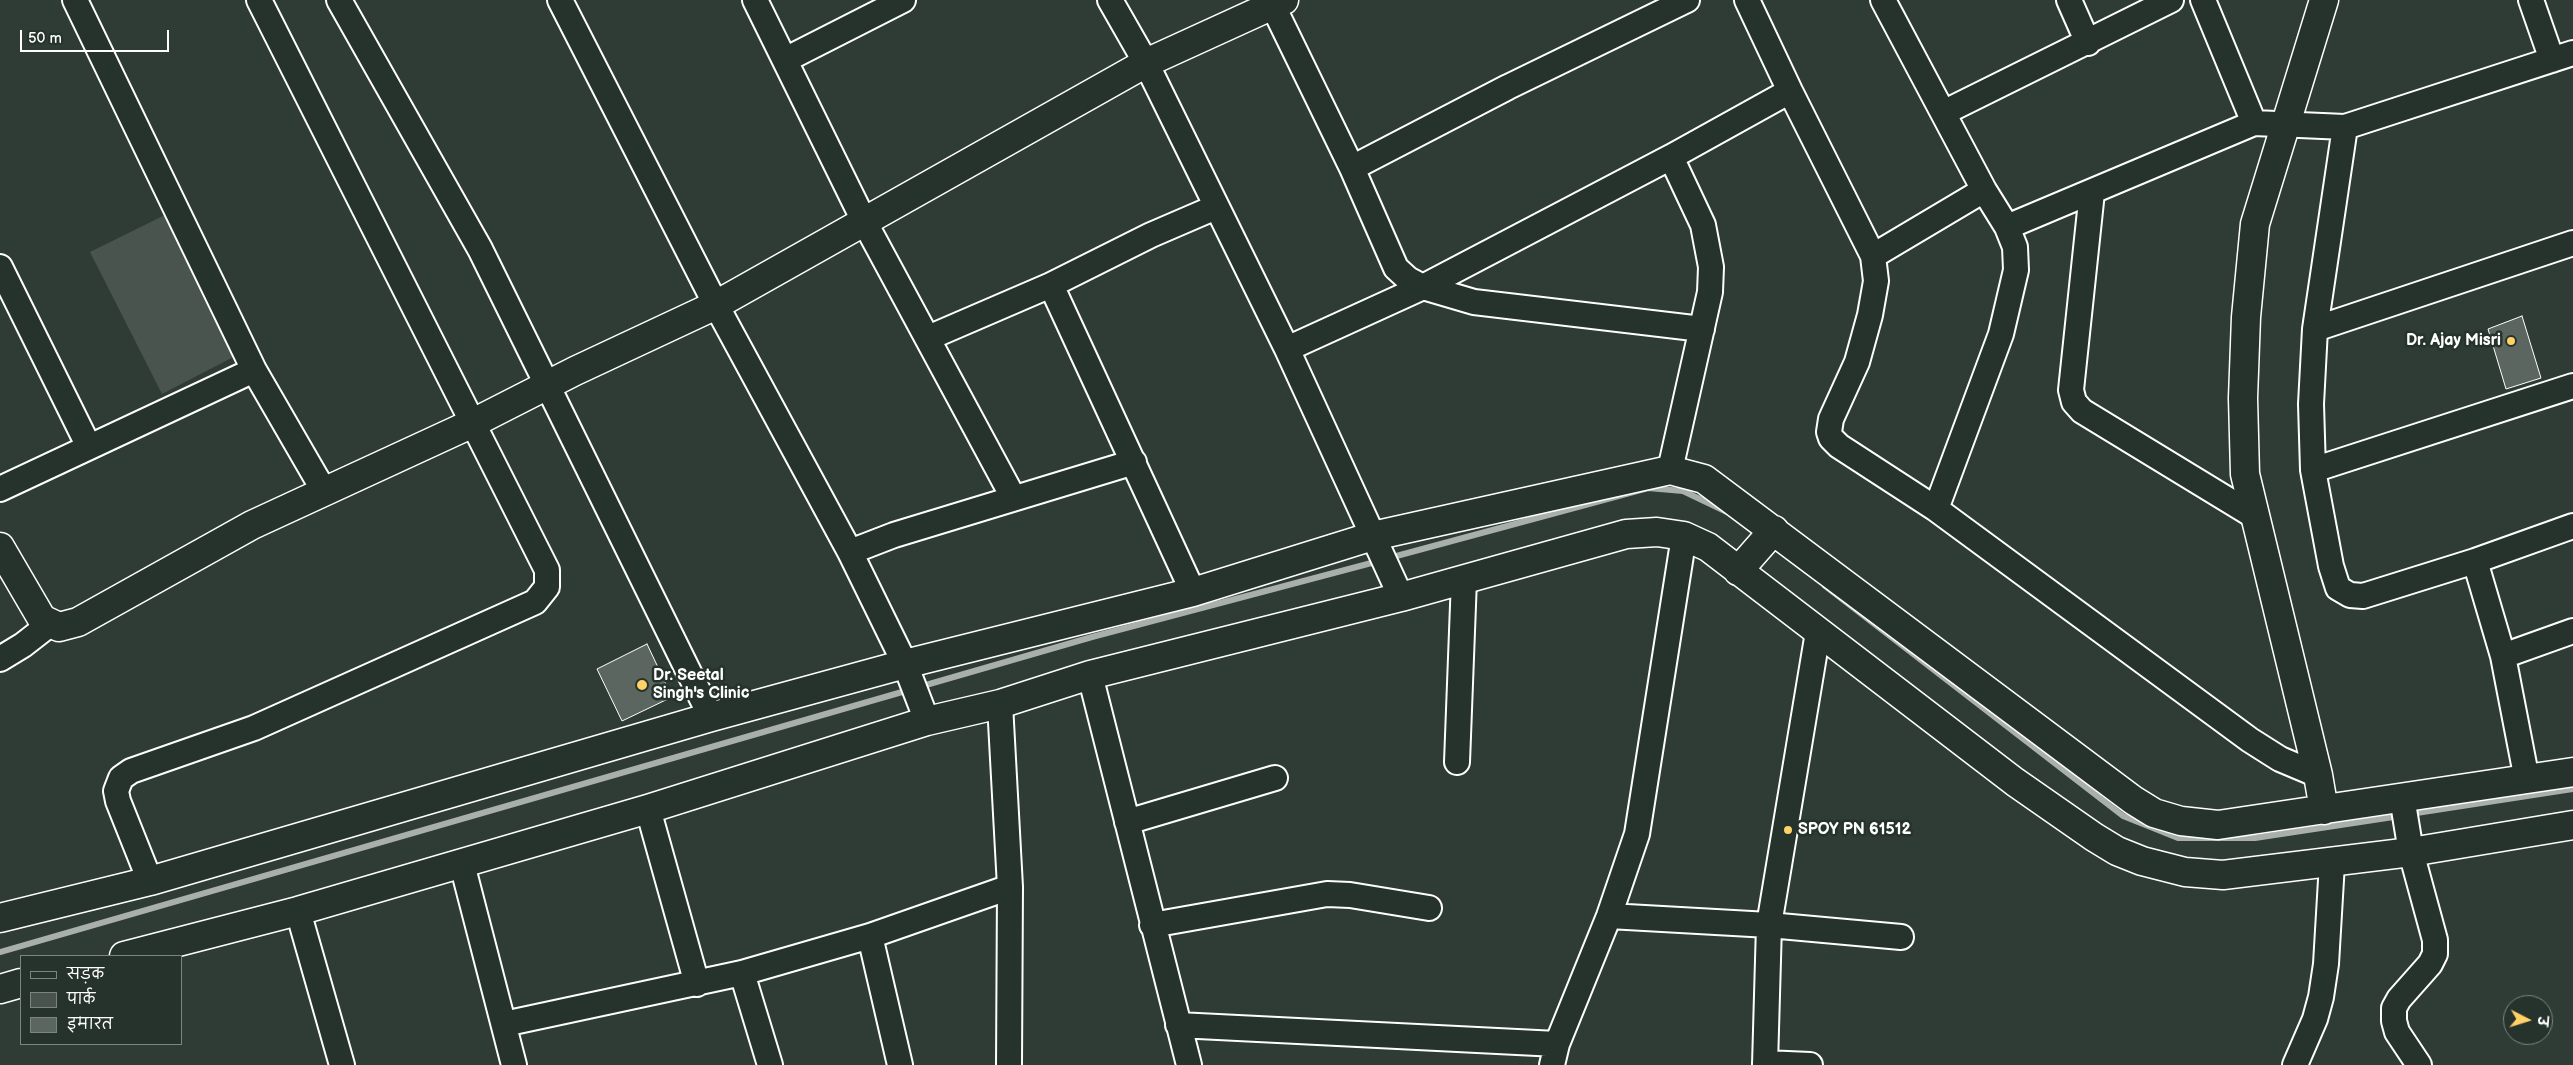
<!DOCTYPE html>
<meta charset="utf-8">
<style>
body{margin:0}
#map{position:relative;width:2573px;height:1065px;overflow:hidden;background:#2f3b35;font-family:"Balsamiq Sans","Playpen Sans Deva",sans-serif}
canvas{display:block}
.legend{position:absolute;left:20px;top:955px;width:162px;height:90px;box-sizing:border-box;background:#26332d;border:1px solid #7d8581;margin:0;padding:6px 9px;list-style:none;font-size:15px;color:#fff}
.legend li{display:flex;align-items:center;gap:10px;height:25px}
.legend b{width:25px;border:1px solid #7d8581}
.north{position:absolute;left:2503px;top:995px;width:50px;height:50px;box-sizing:border-box;background:#26332d;border:1px solid #7d8581;border-radius:50%;rotate:95deg;font-size:14px;font-weight:700;line-height:20px;text-align:center;color:#fff}
.north::after{content:'';display:block;margin:auto;width:18px;height:22px;background:#ffd166;clip-path:polygon(50% 0,100% 100%,50% 72%,0 100%)}
.scale{position:absolute;left:20px;top:30px;width:149px;height:22px;box-sizing:border-box;border:2px solid #fff;border-top:0;padding-left:6px;font-size:15px;line-height:18px;white-space:nowrap;color:#fff;-webkit-text-stroke:4px #26332d;paint-order:stroke}
</style>
<div id="map">
<canvas width="2573" height="1065"></canvas>
<ul class="legend">
<li><b style="height:6px;background:#26332d"></b>सड़क</li>
<li><b style="height:14px;background:#4a544f"></b>पार्क</li>
<li><b style="height:14px;background:#5b6661"></b>इमारत</li>
</ul>
<div class="north">उ</div>
<div class="scale">50 m</div>
</div>
<script>
const c = document.querySelector('canvas').getContext('2d');
c.lineJoin = 'round';
function paint(path, color) { c.fillStyle = color; c.fill(path, 'evenodd'); }
const toPath = rows => new Path2D(rows.map(r => 'M' + r).join(''));
function strokePath(path, color, width, dash) { c.strokeStyle = color; c.lineWidth = width; c.lineCap = dash ? 'butt' : 'round'; c.setLineDash(dash || []); c.stroke(path); }
function write(font, color, halo, rows, align = 'center') {
  c.font = font + ' "Balsamiq Sans",sans-serif'; c.lineWidth = 5; c.setLineDash([]); c.textBaseline = 'middle'; c.strokeStyle = halo; c.fillStyle = color; for (const [text, x, y, turn = 0] of rows) {
    c.save(); c.translate(x, y); c.rotate((+turn || 0) * Math.PI / 180); c.textAlign = isNaN(turn) ? turn : align; if (halo) c.strokeText(text, 0, 0); c.fillText(text, 0, 0); c.restore();
  }
}
paint(toPath([
 [173,211,243,352,162,394,90,252]
]), '#4a544f');
strokePath(toPath([
 [1389,558,1648,488,1683,491,1727,512],
 [1825,586,2123,816,2178,838,2255,838,2400,816],
 [919,687,1092,637,1379,561],
 [2410,814,2573,789],
 [0,952,909,690]
]), '#a9afac', 6);
const building = toPath([
 [2522,316,2541,378,2506,389,2488,329,2522,316],
 [647,644,672,697,622,721,597,669,647,644]
]);
paint(building, '#5b6661');
strokePath(building, '#fff', 1);
const street = toPath([
 [75,0,254,370,324,491],
 [339,0,480,249,711,717],
 [560,0,716,305,850,552,905,664,927,721],
 [755,0,864,221,1013,497],
 [1110,0,1146,63,1287,349,1401,597],
 [1747,0,1790,91,1873,256,1876,281,1870,315,1857,362,1831,419,1829,432,1831,438,1839,446,1936,509],
 [1883,0,1984,190,2007,227,2015,247,2016,270,2001,334,1936,509,2250,740,2280,759,2318,775],
 [2069,0,2088,43],
 [2203,0,2254,123],
 [2531,0,2552,60],
 [1273,6,1352,168,1396,268,1408,279,1423,287,1474,302,1702,329],
 [785,60,903,0],
 [1945,112,2171,0],
 [2345,127,2315,329,2311,404,2313,470,2331,566,2338,588,2350,595,2363,596,2475,561,2573,526],
 [1352,168,1508,87,1687,0],
 [2092,192,2071,390,2074,402,2082,411,2256,517],
 [2007,227,2254,123,2345,127,2573,53],
 [1873,256,1984,190],
 [0,267,89,447],
 [1051,285,1193,592],
 [2315,329,2573,243],
 [928,338,1051,285,1151,235,1216,207],
 [1287,349,1423,287,1671,157,1790,91],
 [1670,470,1710,292,1711,267,1703,225,1671,157],
 [2313,470,2573,386],
 [0,489,254,370],
 [850,552,894,535,1134,462],
 [2475,561,2503,656,2527,780],
 [2503,656,2573,631],
 [0,659,23,645,50,624],
 [1090,675,1189,1065],
 [1000,704,1010,887,1009,1065],
 [1457,762,1464,579],
 [2402,797,2411,852,2435,940,2435,954,2430,964,2399,999,2394,1008,2394,1021,2397,1032,2419,1065],
 [648,809,697,984],
 [1127,822,1275,778],
 [462,864,514,1065],
 [150,881,118,801,116,791,121,778,131,771,254,728,535,602,547,587,547,570,259,0],
 [298,911,342,1065],
 [1609,916,1769,925,1901,937],
 [1152,925,1327,894,1350,895,1429,908],
 [870,936,900,1065],
 [742,973,770,1065],
 [504,1024,742,973,870,936,1010,887],
 [1178,1025,1557,1044],
 [1765,1063,1810,1065],
 [1552,1065,1557,1044,1609,916,1637,834,1684,536],
 [1765,1065,1769,925,1818,632],
 [2295,1065,2315,1019,2321,997,2326,964,2332,863]
]);
const secondary = toPath([
 [0,547,42,619,59,627,78,622,252,525,473,423,575,371,716,305,1146,63,1284,0],
 [1738,571,1774,530],
 [2324,810,2318,775,2245,474,2243,398,2246,317,2255,224,2324,0],
 [0,918,150,881,711,717,905,664,1193,592,1373,536,1670,470,1704,479,2133,800,2154,813,2181,821,2218,825,2573,772],
 [124,956,298,911,648,809,927,721,1000,704,1090,675,1401,597,1626,534,1657,532,1684,536,1708,547,2015,782,2094,837,2117,851,2142,861,2185,872,2223,875,2411,852,2573,825],
 [0,989,21,983]
]);
strokePath(street, '#fff', 28);
strokePath(secondary, '#fff', 31);
strokePath(street, '#26332d', 24);
strokePath(secondary, '#26332d', 28);
for (const [x, y, r, color] of [
 [2511,341,5,"#ffd166"],
 [642,685,6,"#ffd166"],
 [1788,830,5,"#ffd166"]
]) { const dot = new Path2D(); dot.arc(x, y, r, 0, 2 * Math.PI); c.fillStyle = color; c.fill(dot); strokePath(dot, '#26332d', 2); }
write('bold 16px', '#fff', '#26332d', [
 ["Dr. Ajay Misri",2501,341,"right"],
 ["Dr. Seetal",653,676],
 ["Singh's Clinic",653,694],
 ["SPOY PN 61512",1798,830]
], 'left');
</script>
